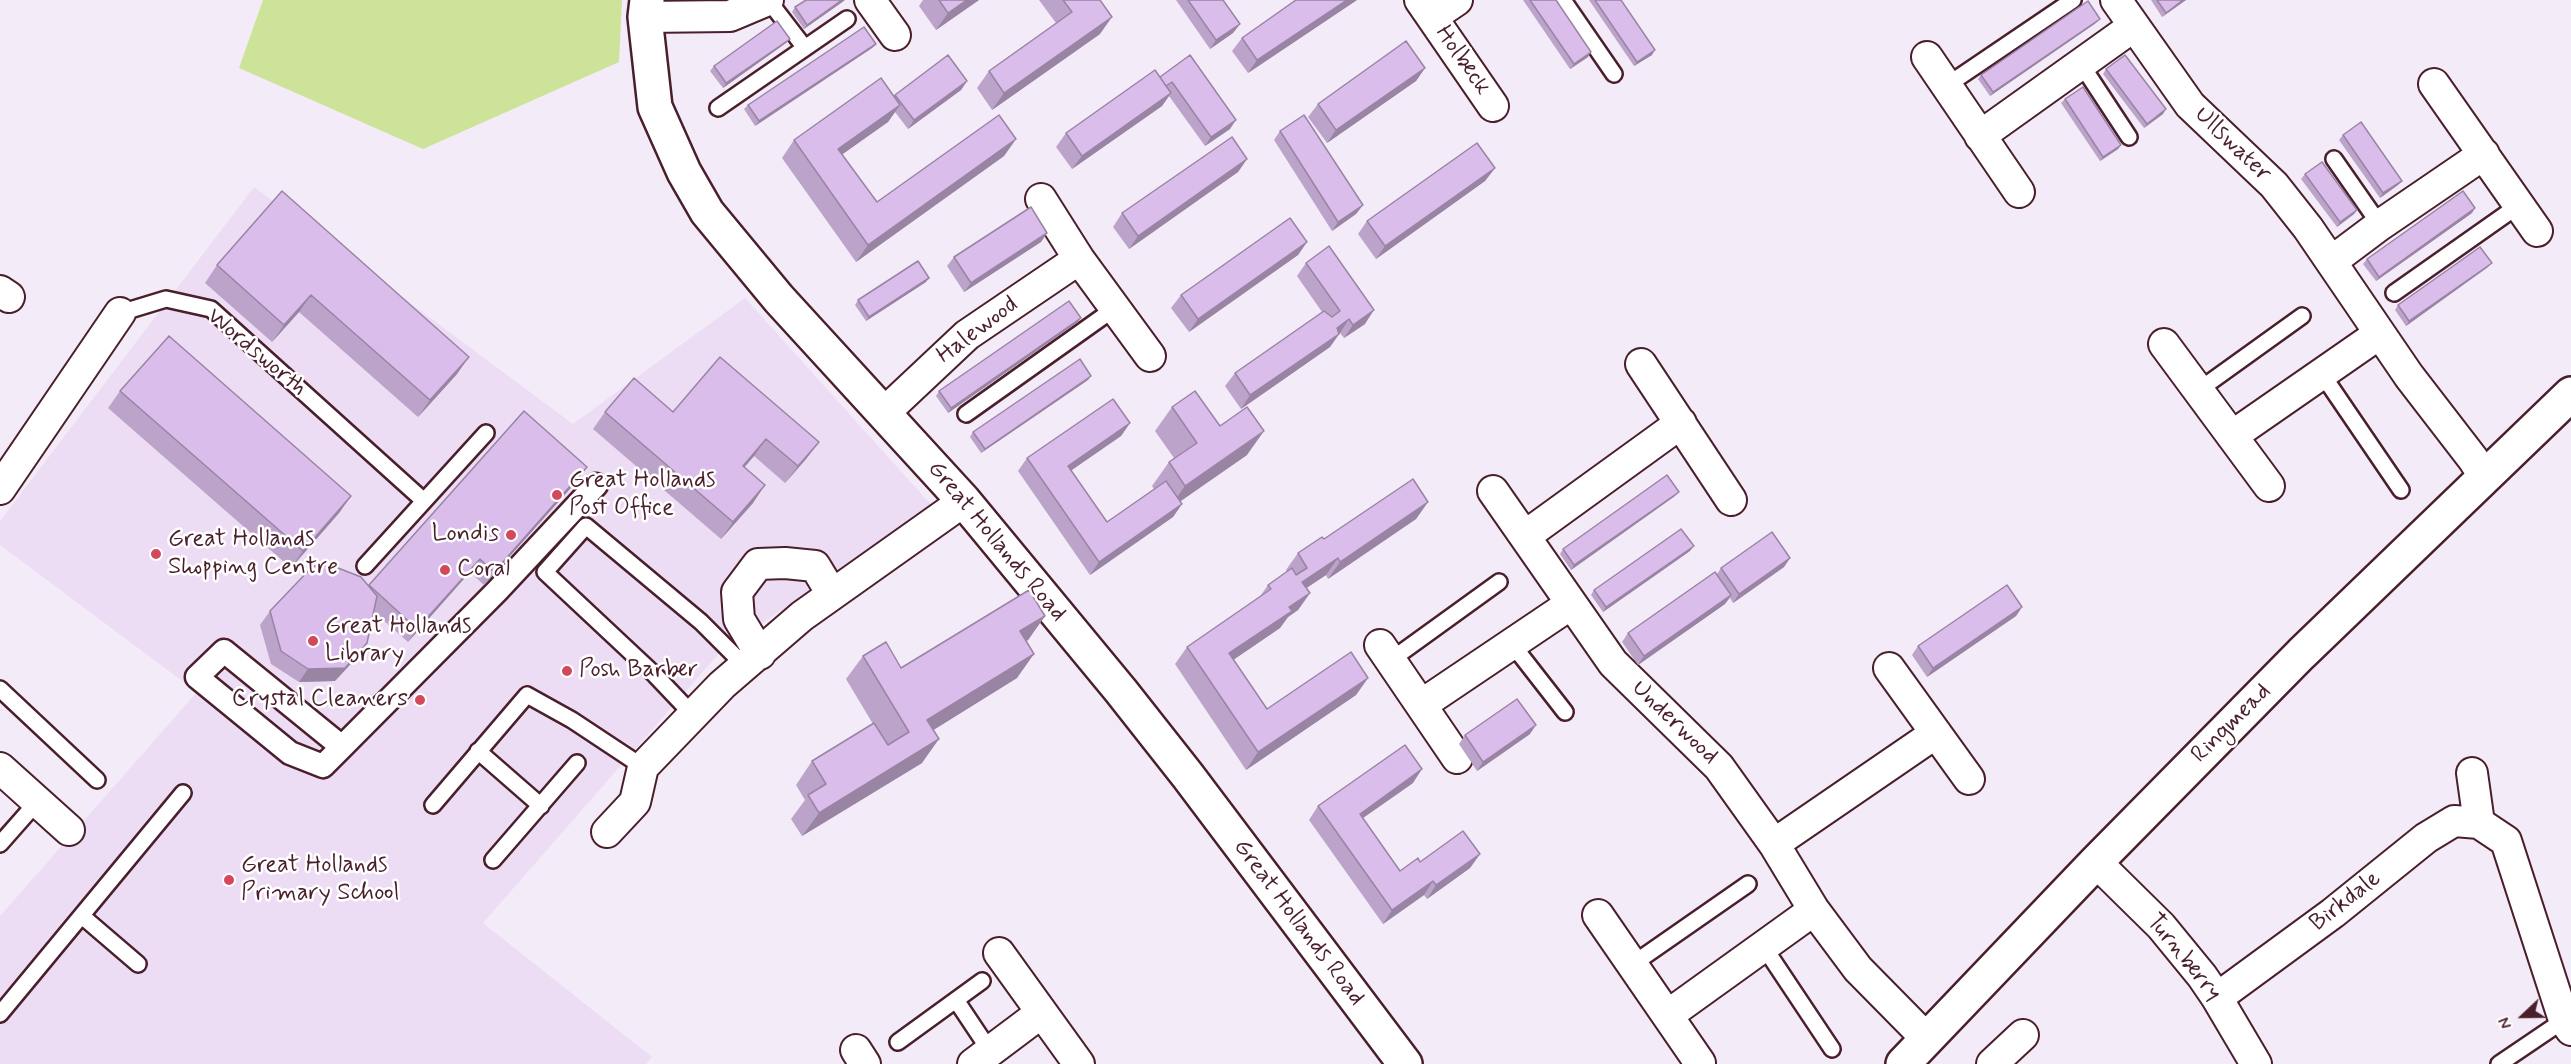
<!DOCTYPE html>
<style>
body{margin:0}
#map{position:relative;width:2571px;height:1064px;overflow:hidden;background:#f4ebf9;font-family:Mynerve,sans-serif}
canvas{display:block}
.north{position:absolute;left:2493px;top:986px;width:60px;height:60px;-webkit-text-stroke:4px #fff;paint-order:stroke;rotate:248deg;font-size:16px;font-weight:700;line-height:24px;text-align:center;color:#4a1f2b}
.north::after{content:'';display:block;margin:auto;width:21px;height:27px;background:#4a1f2b;clip-path:polygon(50% 0,100% 100%,50% 72%,0 100%)}
</style>
<div id="map">
<canvas width="2571" height="1064"></canvas>
<div class="north">N</div>
</div>
<script>
const c = document.querySelector('canvas').getContext('2d');
c.lineJoin = 'round';
function paint(path, color) { c.fillStyle = color; c.fill(path, 'evenodd'); }
const toPath = rows => new Path2D(rows.map(r => 'M' + r).join(''));
function strokePath(path, color, width, dash) { c.strokeStyle = color; c.lineWidth = width; c.lineCap = dash ? 'butt' : 'round'; c.setLineDash(dash || []); c.stroke(path); }
function write(font, color, halo, rows, align = 'center') {
  c.font = font + ' Mynerve,sans-serif'; c.lineWidth = 5; c.setLineDash([]); c.textBaseline = 'middle'; c.strokeStyle = halo; c.fillStyle = color; for (const [text, x, y, turn = 0] of rows) {
    c.save(); c.translate(x, y); c.rotate((+turn || 0) * Math.PI / 180); c.textAlign = isNaN(turn) ? turn : align; if (halo) c.strokeText(text, 0, 0); c.fillText(text, 0, 0); c.restore();
  }
}
paint(toPath([
 [254,187,573,424,745,298,934,508,721,651,483,923,652,1057,646,1064,0,1064,0,916,197,692,0,545,0,521]
]), '#ecddf5');
paint(toPath([
 [263,0,622,0,619,62,423,149,239,68]
]), '#cce399');
const service = toPath([
 [768,0,805,48],
 [1563,0,1614,74],
 [2081,64,2129,137],
 [1946,86,2073,0],
 [718,108,847,19],
 [2334,159,2380,225],
 [2394,293,2519,205],
 [120,313,166,299,211,309,424,501],
 [2322,374,2401,490],
 [2199,390,2302,316],
 [966,414,1115,308],
 [365,566,486,433],
 [1512,644,1565,712],
 [1391,660,1499,582],
 [0,689,97,780],
 [693,715,655,675,545,572,586,526,701,622,745,666],
 [478,751,541,806],
 [433,805,527,695,572,720,643,767],
 [0,844,37,802],
 [493,860,577,763],
 [82,916,138,964],
 [1764,947,1832,1049],
 [1633,964,1748,884],
 [956,1000,990,1051],
 [0,1014,183,793],
 [898,1042,982,981],
 [2499,1064,2564,1020]
]);
const pedestrian = toPath([
 [342,747,224,651,197,677,290,753,323,766,342,747,497,591,596,485]
]);
const minor = toPath([
 [870,0,895,35],
 [1420,0,1493,106],
 [2116,0,2190,105,2274,185,2308,228,2409,376,2473,459,2484,476],
 [645,17,730,16,768,0],
 [1432,17,1457,0],
 [1927,57,2019,192],
 [2434,84,2537,231],
 [1980,136,2134,26],
 [1041,199,1079,259,1150,356],
 [2332,261,2380,225,2484,154],
 [0,291,9,297],
 [2164,344,2269,486],
 [1641,364,1731,500],
 [884,413,967,335,1079,259],
 [2232,436,2379,334],
 [0,489,120,313],
 [1493,491,1613,663,1719,767,1774,844,1814,910,1858,969,1927,1039],
 [1525,536,1681,423],
 [1380,645,1457,758],
 [760,654,739,619,737,592,758,564,785,563,815,566,832,594],
 [1889,668,1969,779],
 [1421,705,1571,604],
 [0,768,69,830],
 [2472,773,2479,823,2506,841,2564,1020,2571,1030],
 [607,832,635,802,643,767,722,685,802,616,964,501],
 [1774,844,1936,733],
 [2096,862,2161,926,2202,976,2217,998,2256,1064],
 [1598,915,1700,1063],
 [999,953,1079,1064],
 [2217,998,2333,913,2426,838,2454,821,2479,823],
 [1668,1015,1814,910],
 [856,1050,865,1064],
 [973,1064,1041,1013],
 [1992,1064,2023,1035]
]);
const tertiary = toPath([
 [647,0,645,17,655,107,684,172,707,212,779,299,964,501,1121,691,1188,776,1405,1064],
 [1903,1064,2096,862,2301,654,2571,394]
]);
strokePath(service, '#4a1f2b', 20);
strokePath(pedestrian, '#4a1f2b', 27);
strokePath(minor, '#4a1f2b', 34);
strokePath(tertiary, '#4a1f2b', 38);
strokePath(service, '#fff', 15);
strokePath(pedestrian, '#fff', 22);
strokePath(minor, '#fff', 30);
strokePath(tertiary, '#fff', 33);
paint(toPath([
 [923,0,979,0,936,30,919,6],
 [1039,0,1100,0,1100,34,992,110,977,88,989,71,1056,23],
 [1176,0,1223,0,1240,24,1233,33,1210,49],
 [1357,0,1248,73,1232,51,1242,38],
 [1523,0,1556,0,1588,57,1570,69],
 [1589,0,1621,0,1652,55,1634,66],
 [2151,0,2186,0,2162,17],
 [844,1,804,29,792,12,795,7],
 [2096,23,1990,96,1978,79,1981,75],
 [790,39,786,43,723,88,710,71,714,66],
 [876,44,872,48,755,126,744,109,748,105],
 [1190,55,1230,129,1205,146,1169,96,1162,106,1072,169,1056,147,1066,133,1160,77],
 [1425,68,1416,81,1327,143,1308,117,1318,104],
 [2106,69,2163,114,2144,128,2103,74],
 [967,81,961,90,908,129,895,112,888,122,842,154,877,202,1016,139,1004,156,856,262,782,158,794,140,895,95],
 [2065,99,2121,145,2118,149,2100,161,2061,103],
 [1280,131,1363,205,1356,214,1332,231,1274,140],
 [2343,135,2398,185,2380,198,2339,140],
 [1247,159,1238,172,1129,249,1113,227,1122,213],
 [1495,168,1485,181,1376,259,1358,234,1367,221],
 [2305,174,2357,210,2354,214,2337,227,2301,179],
 [282,191,457,374,418,417,299,312,272,342,205,283,217,265],
 [2472,213,2376,281,2363,264,2367,259],
 [1047,233,1041,242,964,292,947,266,954,257],
 [1307,242,1298,255,1189,332,1171,308,1181,295],
 [1306,263,1365,324,1344,338,1340,333,1330,347,1241,409,1225,386,1235,373,1322,312,1297,276],
 [2488,267,2406,326,2395,310,2398,305],
 [926,282,866,321,855,305,858,300],
 [1081,318,1078,322,948,413,936,396,939,391],
 [1088,380,981,453,970,437,973,432],
 [120,391,351,496,339,513,291,568,108,408],
 [1172,407,1220,426,1247,455,1180,501,1182,504,1173,517,1090,575,1018,471,1027,458,1130,423,1121,436,1071,470,1107,522,1154,489,1152,486,1169,462,1174,458,1155,431],
 [605,412,673,412,819,442,806,459,785,483,754,456,744,467,753,503,721,539,593,429],
 [577,481,484,585,470,572,408,642,373,611,367,643,358,656,335,681,299,682,271,664,260,625,270,611,368,585],
 [1675,496,1571,570,1560,554,1563,549],
 [1428,502,1416,519,1328,579,1326,575,1306,588,1310,593,1298,610,1288,617,1280,628,1233,660,1267,709,1368,678,1356,695,1246,770,1175,664,1187,647,1259,598,1268,585,1287,572,1286,570,1298,553,1324,539],
 [1690,551,1603,612,1591,595,1594,590],
 [1790,558,1784,567,1733,603,1730,598,1725,604,1638,665,1622,642,1628,633,1717,574,1721,568],
 [2022,607,2016,616,1927,677,1912,655,1918,646],
 [1045,616,1028,640,1026,641,1017,678,933,730,922,763,802,836,791,819,805,800,796,785,812,761,873,724,846,679,863,656,901,668],
 [1530,734,1477,771,1459,744,1465,735],
 [1413,783,1363,818,1400,871,1420,862,1480,854,1470,868,1427,899,1424,895,1383,924,1309,820,1318,806]
]), '#bca3ca');
paint(toPath([
 [842,0,845,0,804,29,807,25],
 [967,0,979,0,936,30,948,13],
 [1347,0,1357,0,1248,73,1257,60],
 [2183,0,2186,0,2162,17,2166,13],
 [1112,17,1100,34,992,110,1004,93],
 [2100,19,2096,23,1990,96,1993,92],
 [1240,24,1233,33,1210,49,1216,40],
 [790,39,786,43,723,88,726,83],
 [876,44,872,48,755,126,759,121],
 [1655,50,1652,55,1634,66,1637,62],
 [1591,52,1588,57,1570,69,1574,64],
 [1425,68,1416,81,1327,143,1336,130],
 [967,81,961,90,908,129,914,120],
 [1171,93,1162,106,1072,169,1082,156],
 [900,105,888,122,826,166,838,149],
 [2166,109,2163,114,2144,128,2147,124],
 [1236,120,1230,129,1205,146,1211,137],
 [1016,139,1004,156,856,262,868,245],
 [2121,145,2118,149,2100,161,2103,157],
 [1247,159,1238,172,1129,249,1138,236],
 [1495,168,1485,181,1376,259,1385,246],
 [2402,181,2398,185,2380,198,2383,193],
 [1363,205,1356,214,1332,231,1338,222],
 [2475,208,2472,213,2376,281,2379,277],
 [2357,210,2354,214,2337,227,2340,222],
 [1047,233,1041,242,964,292,971,283],
 [1307,242,1298,255,1189,332,1198,319],
 [2492,263,2488,267,2406,326,2409,321],
 [929,278,926,282,866,321,869,317],
 [311,295,299,312,272,342,284,325],
 [1374,310,1365,324,1344,338,1353,325],
 [1081,318,1078,322,948,413,951,408],
 [1349,319,1340,333,1328,341,1337,328],
 [1339,334,1330,347,1241,409,1250,395],
 [469,357,457,374,418,417,430,400],
 [1091,376,1088,380,981,453,985,449],
 [1130,423,1121,436,1059,479,1068,466],
 [1264,431,1247,455,1168,510,1185,486],
 [766,439,754,456,731,483,743,466],
 [819,442,806,459,785,483,798,466],
 [587,467,577,481,484,585,494,572],
 [765,485,753,503,721,539,733,522],
 [1679,492,1675,496,1571,570,1574,565],
 [351,496,339,513,291,568,303,551],
 [1428,502,1416,519,1328,579,1340,562],
 [1182,504,1173,517,1090,575,1099,562],
 [1694,546,1690,551,1603,612,1606,607],
 [1338,558,1326,575,1290,599,1302,582],
 [1790,558,1784,567,1733,603,1739,594],
 [480,559,470,572,408,642,417,629],
 [1310,593,1298,610,1288,617,1280,628,1217,671,1229,653,1289,607],
 [1731,595,1725,604,1638,665,1644,656],
 [2022,607,2016,616,1927,677,1933,668],
 [1045,616,1028,640,1003,655,1020,631],
 [367,643,358,656,335,681,299,682,308,669],
 [1034,654,1017,678,911,744,927,720],
 [1368,678,1356,695,1246,770,1258,752],
 [1536,725,1530,734,1477,771,1483,762],
 [939,739,922,763,802,836,819,813],
 [1422,769,1413,783,1350,827,1360,814],
 [1480,854,1470,868,1427,899,1436,885],
 [1433,881,1424,895,1383,924,1392,910]
]), '#9984a4');
const building = toPath([
 [806,0,842,0,807,25,795,7,806,0],
 [939,0,967,0,948,13,939,0],
 [1063,0,1100,0,1112,17,1004,93,989,71,1072,12,1063,0],
 [1188,0,1223,0,1240,24,1216,40,1188,0],
 [1296,0,1347,0,1257,60,1242,38,1296,0],
 [1530,0,1556,0,1591,52,1574,64,1530,0],
 [1595,0,1621,0,1655,50,1637,62,1595,0],
 [2157,0,2183,0,2166,13,2157,0],
 [2088,1,2100,19,1993,92,1981,75,2088,1],
 [777,21,790,39,726,83,714,66,777,21],
 [864,27,876,44,759,121,748,105,864,27],
 [1406,41,1425,68,1336,130,1318,104,1406,41],
 [948,55,967,81,914,120,895,95,948,55],
 [1190,55,1236,120,1211,137,1172,82,1166,86,1160,77,1190,55],
 [2125,55,2166,109,2147,124,2106,69,2125,55],
 [1155,70,1171,93,1082,156,1066,133,1155,70],
 [881,78,900,105,838,149,877,202,999,115,1016,139,868,245,794,140,881,78],
 [2083,87,2121,145,2103,157,2065,99,2083,87],
 [1304,115,1363,205,1338,222,1280,131,1304,115],
 [2361,122,2402,181,2383,193,2343,135,2361,122],
 [1232,137,1247,159,1138,236,1122,213,1232,137],
 [1477,143,1495,168,1385,246,1367,221,1477,143],
 [2322,162,2357,210,2340,222,2305,174,2322,162],
 [282,191,469,357,430,400,311,295,284,325,217,265,282,191],
 [2463,191,2475,208,2379,277,2367,259,2463,191],
 [1031,207,1047,233,971,283,954,257,1031,207],
 [1290,218,1307,242,1198,319,1181,295,1290,218],
 [1329,246,1374,310,1353,325,1349,319,1337,328,1339,334,1250,395,1235,373,1324,311,1332,317,1340,311,1306,263,1329,246],
 [2480,247,2492,263,2409,321,2398,305,2480,247],
 [918,261,929,278,869,317,858,300,918,261],
 [1069,301,1081,318,951,408,939,391,1069,301],
 [169,336,351,496,303,551,120,391,169,336],
 [720,357,819,442,798,466,766,439,743,466,765,485,733,522,605,412,634,378,673,412,720,357],
 [1080,359,1091,376,985,449,973,432,1080,359],
 [1195,391,1220,426,1247,407,1264,431,1185,486,1169,462,1197,443,1172,407,1195,391],
 [1113,399,1130,423,1068,466,1107,522,1166,481,1182,504,1099,562,1027,458,1113,399],
 [524,411,587,467,494,572,480,559,417,629,369,585,524,411],
 [1667,475,1679,492,1574,565,1563,549,1667,475],
 [1413,479,1428,502,1340,562,1338,558,1302,582,1310,593,1289,607,1292,611,1229,653,1267,709,1351,652,1368,678,1258,752,1187,647,1271,589,1268,585,1292,568,1296,575,1307,568,1298,553,1322,537,1324,539,1413,479],
 [1681,529,1694,546,1606,607,1594,590,1681,529],
 [1772,532,1790,558,1739,594,1721,568,1772,532],
 [313,566,333,566,361,577,377,596,367,643,345,668,308,669,281,651,270,611,313,566],
 [1715,572,1731,595,1644,656,1628,633,1715,572],
 [2007,585,2022,607,1933,668,1918,646,2007,585],
 [1029,590,1045,616,1020,631,1034,654,927,720,939,739,819,813,808,795,826,784,812,761,874,723,888,745,909,732,863,656,886,642,901,668,1029,590],
 [1517,699,1536,725,1483,762,1465,735,1517,699],
 [1405,745,1422,769,1360,814,1400,871,1418,858,1420,862,1463,831,1480,854,1436,885,1433,881,1392,910,1318,806,1405,745]
]);
paint(building, '#dbbdeb');
strokePath(building, '#9984a4', 1.5);
for (const [x, y, r, color] of [
 [557,495,6,"#d1495b"],
 [511,535,6,"#d1495b"],
 [156,554,6,"#d1495b"],
 [445,570,6,"#d1495b"],
 [313,641,6,"#d1495b"],
 [567,671,6,"#d1495b"],
 [420,700,6,"#d1495b"],
 [229,880,6,"#d1495b"]
]) { const dot = new Path2D(); dot.arc(x, y, r, 0, 2 * Math.PI); c.fillStyle = color; c.fill(dot); strokePath(dot, '#fff', 2); }
write('24px', '#4a1f2b', '#fff', [
 ["Holbeck",1462,61,55],
 ["Ullswater",2232,145,44],
 ["Halewood",978,331,-37],
 ["Wordsworth",256,353,40],
 ["Great Hollands Road",996,542,50],
 ["Underwood",1674,723,44],
 ["Ringmead",2232,724,-45],
 ["Birkdale",2346,902,-38],
 ["Great Hollands Road",1298,923,53],
 ["Turnberry",2183,958,51]
]);
write('24px', '#4a1f2b', '#fff', [
 ["Great Hollands",569,481],
 ["Post Office",569,509],
 ["Londis",499,535,"right"],
 ["Great Hollands",168,540],
 ["Shopping Centre",168,568],
 ["Coral",457,570],
 ["Great Hollands",325,627],
 ["Library",325,655],
 ["Posh Barber",579,671],
 ["Crystal Cleaners",408,700,"right"],
 ["Great Hollands",241,866],
 ["Primary School",241,894]
], 'left');
</script>
